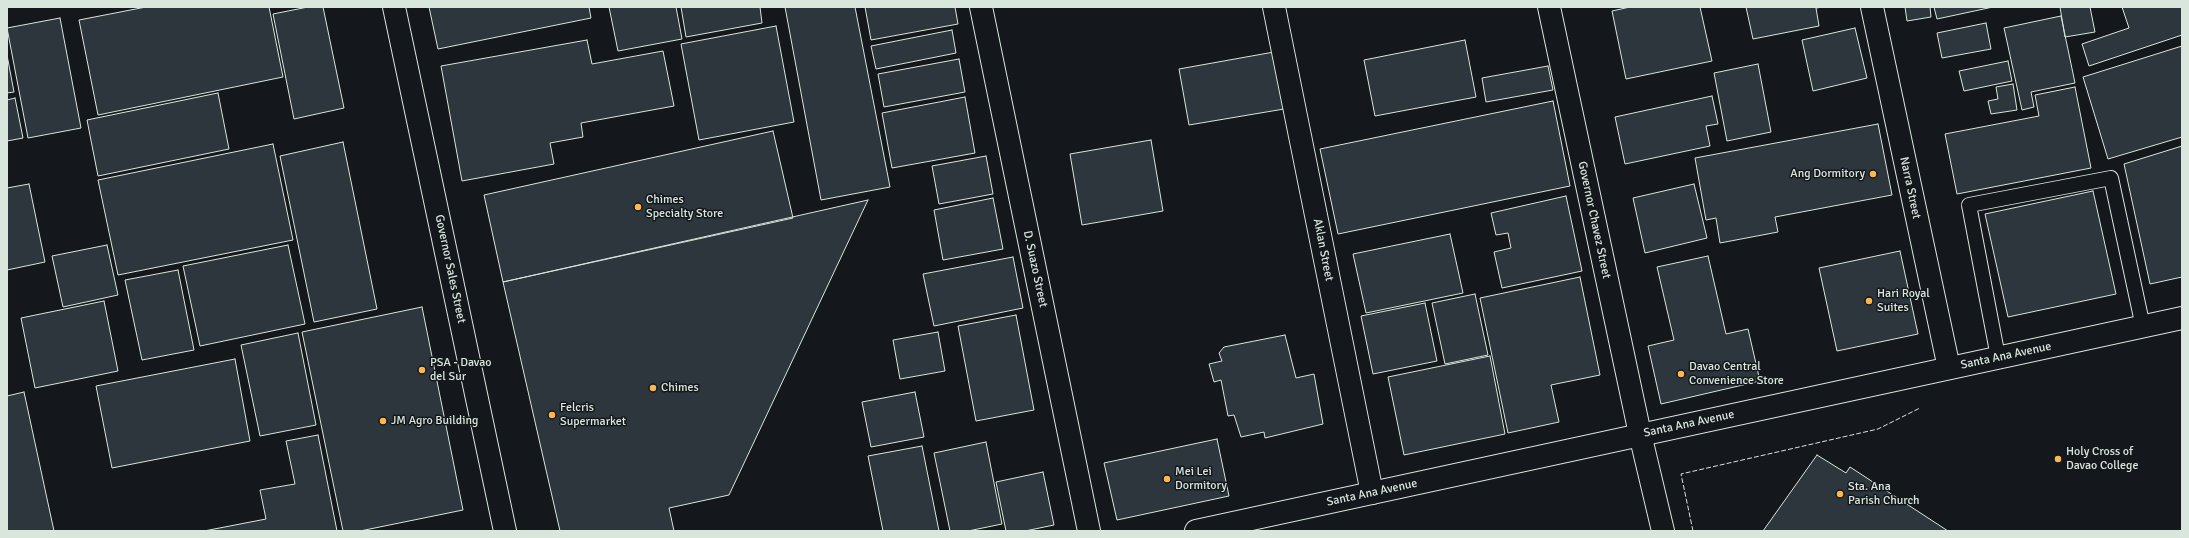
<!DOCTYPE html>
<style>
body{margin:0}
#map{position:relative;width:2189px;height:538px;overflow:hidden;background:#14181c;font-family:Signika,sans-serif}
canvas{display:block}
.frame{position:absolute;inset:0;border:8px solid #d8e6dc;pointer-events:none}
</style>
<div id="map">
<canvas width="2189" height="538"></canvas>
<div class="frame"></div>
</div>
<script>
const c = document.querySelector('canvas').getContext('2d');
c.lineJoin = 'round';
function paint(path, color) { c.fillStyle = color; c.fill(path, 'evenodd'); }
const toPath = rows => new Path2D(rows.map(r => 'M' + r).join(''));
function strokePath(path, color, width, dash) { c.strokeStyle = color; c.lineWidth = width; c.lineCap = dash ? 'butt' : 'round'; c.setLineDash(dash || []); c.stroke(path); }
function write(font, color, halo, rows, align = 'center') {
  c.font = font + ' Signika,sans-serif'; c.lineWidth = 3; c.setLineDash([]); c.textBaseline = 'middle'; c.strokeStyle = halo; c.fillStyle = color; for (const [text, x, y, turn = 0] of rows) {
    c.save(); c.translate(x, y); c.rotate((+turn || 0) * Math.PI / 180); c.textAlign = isNaN(turn) ? turn : align; if (halo) c.strokeText(text, 0, 0); c.fillText(text, 0, 0); c.restore();
  }
}
const building = toPath([
 [146,7,269,7,283,77,98,115,79,20,146,7],
 [308,7,323,7,344,108,294,119,273,14,308,7],
 [429,7,589,7,591,18,438,49,429,7],
 [609,7,676,7,682,39,618,51,609,7],
 [681,7,760,7,762,23,686,37,681,7],
 [785,7,855,7,890,187,821,200,785,7],
 [865,7,955,7,958,24,871,40,865,7],
 [1630,7,1700,7,1712,61,1626,79,1612,11,1630,7],
 [1746,7,1823,7,1816,8,1819,26,1753,39,1746,7],
 [1905,7,1930,7,1931,17,1907,21,1905,7],
 [1934,7,1993,7,1937,19,1934,7],
 [2060,7,2090,7,2095,32,2065,37,2060,7],
 [2122,7,2182,7,2182,35,2089,66,2082,44,2129,28,2122,7],
 [2061,16,2075,83,2031,92,2034,107,2022,110,2004,28,2061,16],
 [60,18,81,128,28,138,7,28,60,18],
 [1986,23,1991,49,1942,58,1937,33,1986,23],
 [776,26,794,122,699,140,681,44,776,26],
 [1855,28,1867,78,1813,91,1802,40,1855,28],
 [952,30,956,53,876,69,871,46,952,30],
 [587,40,592,64,663,51,674,106,581,123,583,137,550,143,554,164,462,181,441,66,587,40],
 [1465,40,1476,97,1375,116,1364,60,1465,40],
 [2182,46,2182,137,2108,159,2083,77,2182,46],
 [1274,52,1284,109,1189,125,1179,69,1274,52],
 [7,55,14,92,7,93,7,55],
 [959,59,965,92,884,107,878,74,959,59],
 [2008,61,2012,81,1964,91,1959,71,2008,61],
 [1758,64,1771,132,1727,141,1714,73,1758,64],
 [1548,66,1553,90,1486,102,1482,78,1548,66],
 [2013,84,2017,110,1991,114,1988,101,1998,99,1996,87,2013,84],
 [2075,87,2091,168,1957,194,1945,134,2039,116,2035,95,2075,87],
 [218,93,229,149,98,176,87,120,218,93],
 [1712,96,1718,124,1706,126,1710,146,1625,164,1615,117,1712,96],
 [965,97,975,153,892,168,882,113,965,97],
 [15,98,23,138,7,141,7,100,15,98],
 [1553,101,1570,186,1338,234,1320,149,1553,101],
 [1878,124,1892,195,1775,217,1778,232,1720,243,1716,218,1706,220,1695,158,1878,124],
 [773,131,793,218,503,282,484,195,773,131],
 [1151,140,1163,211,1082,225,1070,154,1151,140],
 [343,142,377,309,314,322,280,156,343,142],
 [273,144,293,240,118,275,98,180,273,144],
 [2182,146,2182,277,2150,284,2124,164,2182,146],
 [986,156,993,194,939,204,932,166,986,156],
 [29,184,45,262,7,270,7,188,29,184],
 [1694,184,1707,238,1645,253,1633,198,1694,184],
 [2093,191,2116,294,2008,317,1985,214,2093,191],
 [1566,196,1582,271,1502,288,1494,252,1511,248,1508,233,1496,235,1491,213,1566,196],
 [993,198,1003,249,943,260,934,210,993,198],
 [868,200,729,495,669,508,674,531,560,531,503,282,868,200],
 [1450,234,1463,293,1366,313,1353,254,1450,234],
 [107,245,118,295,63,307,52,256,107,245],
 [288,245,305,324,200,346,183,266,288,245],
 [1900,251,1918,334,1837,351,1819,268,1900,251],
 [1708,256,1726,334,1748,329,1760,381,1661,404,1648,346,1674,340,1657,267,1708,256],
 [1013,257,1023,308,934,326,923,274,1013,257],
 [178,270,194,350,142,360,125,280,178,270],
 [1580,277,1600,375,1551,385,1559,422,1508,433,1480,298,1580,277],
 [1475,294,1488,355,1445,364,1432,303,1475,294],
 [104,301,118,371,35,388,21,318,104,301],
 [1425,303,1437,361,1373,374,1361,316,1425,303],
 [422,307,463,510,360,531,343,531,302,332,422,307],
 [1016,315,1034,410,976,421,958,326,1016,315],
 [938,332,945,371,900,379,893,340,938,332],
 [298,333,316,425,260,436,241,345,298,333],
 [1285,335,1296,378,1314,374,1323,424,1265,438,1264,432,1241,437,1234,415,1228,416,1221,380,1214,382,1209,364,1222,361,1219,353,1224,347,1285,335],
 [1490,356,1505,434,1404,455,1388,377,1490,356],
 [235,359,250,441,112,468,96,386,235,359],
 [24,392,54,531,7,531,7,396,24,392],
 [915,392,924,437,871,447,862,402,915,392],
 [318,435,337,531,204,531,266,519,260,490,295,484,286,441,318,435],
 [1217,439,1229,496,1117,520,1104,463,1217,439],
 [986,442,1002,524,968,531,950,531,934,453,986,442],
 [922,446,939,531,883,531,868,456,922,446],
 [1817,455,1846,473,1850,467,1948,531,1763,531,1817,455],
 [1043,472,1054,525,1025,531,1006,531,996,482,1043,472]
]);
paint(building, '#2c363c');
strokePath(building, '#d8e6dc', 1);
const service = toPath([
 [1998,357,1969,205,2111,178,2143,327]
]);
const minor = toPath([
 [394,7,505,531],
 [981,7,1089,531],
 [1274,7,1372,493],
 [1549,7,1640,434],
 [1872,7,1949,368]
]);
const tertiary = toPath([
 [1640,434,1663,531]
]);
const primary = toPath([
 [1196,531,2182,318]
]);
strokePath(service, '#d8e6dc', 16);
strokePath(minor, '#d8e6dc', 24);
strokePath(tertiary, '#d8e6dc', 24);
strokePath(primary, '#d8e6dc', 24);
strokePath(service, '#14181c', 14);
strokePath(minor, '#14181c', 22);
strokePath(tertiary, '#14181c', 22);
strokePath(primary, '#14181c', 22);
strokePath(toPath([
 [1693,531,1681,474,1878,429,1920,408]
]), '#d8e6dc', 1, [5, 2]);
for (const [x, y, r, color] of [
 [1873,174,4,"#ffb74d"],
 [638,207,4,"#ffb74d"],
 [1869,301,4,"#ffb74d"],
 [422,370,4,"#ffb74d"],
 [1681,374,4,"#ffb74d"],
 [653,388,4,"#ffb74d"],
 [552,415,4,"#ffb74d"],
 [383,421,4,"#ffb74d"],
 [2058,459,4,"#ffb74d"],
 [1167,479,4,"#ffb74d"],
 [1840,494,4,"#ffb74d"]
]) { const dot = new Path2D(); dot.arc(x, y, r, 0, 2 * Math.PI); c.fillStyle = color; c.fill(dot); strokePath(dot, '#14181c', 1.5); }
write('12px', '#d8e6dc', '#14181c', [
 ["Ang Dormitory",1865,174,"right"],
 ["Chimes",646,200],
 ["Specialty Store",646,214],
 ["Hari Royal",1877,294],
 ["Suites",1877,308],
 ["PSA - Davao",430,363],
 ["del Sur",430,377],
 ["Davao Central",1689,367],
 ["Convenience Store",1689,381],
 ["Chimes",661,388],
 ["Felcris",560,408],
 ["Supermarket",560,422],
 ["JM Agro Building",391,421],
 ["Holy Cross of",2066,452],
 ["Davao College",2066,466],
 ["Mei Lei",1175,472],
 ["Dormitory",1175,486],
 ["Sta. Ana",1848,487],
 ["Parish Church",1848,501]
], 'left');
write('12px', '#d8e6dc', '#14181c', [
 ["Narra Street",1910,188,78],
 ["Governor Chavez Street",1594,220,78],
 ["Aklan Street",1323,250,79],
 ["Governor Sales Street",450,269,78],
 ["D. Suazo Street",1035,269,78],
 ["Santa Ana Avenue",2006,356,-12],
 ["Santa Ana Avenue",1689,424,-12],
 ["Santa Ana Avenue",1372,493,-12]
]);
</script>
